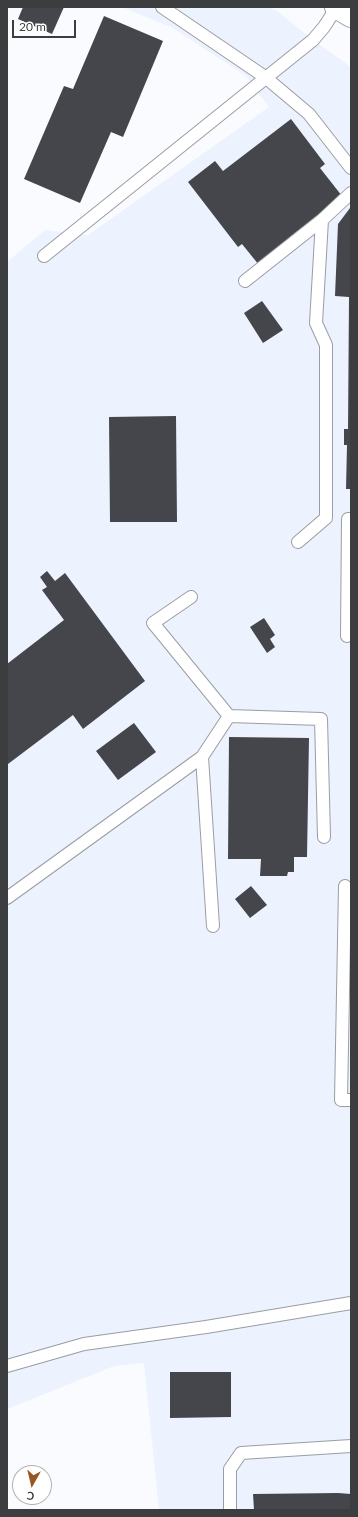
<!DOCTYPE html>
<meta charset="utf-8">
<style>
body{margin:0}
#map{position:relative;width:358px;height:1517px;overflow:hidden;background:#fafbfe;font-family:Lato,sans-serif}
canvas{display:block}
.frame{position:absolute;inset:0;border:8px solid #3c3d3f;pointer-events:none}
.north{position:absolute;left:12px;top:1465px;width:40px;height:40px;box-sizing:border-box;background:#fff;border:1px solid #b1b1b2;border-radius:50%;rotate:188deg;font-size:11px;font-weight:700;line-height:16px;text-align:center;color:#3c3d3f}
.north::after{content:'';display:block;margin:auto;width:14px;height:18px;background:#985722;clip-path:polygon(50% 0,100% 100%,50% 72%,0 100%)}
.scale{position:absolute;left:12px;top:20px;width:64px;height:18px;box-sizing:border-box;border:2px solid #3c3d3f;border-top:0;padding-left:5px;font-size:12px;line-height:14px;white-space:nowrap;color:#3c3d3f;-webkit-text-stroke:3px #fff;paint-order:stroke}
</style>
<div id="map">
<canvas width="358" height="1517"></canvas>
<div class="frame"></div>
<div class="north">С</div>
<div class="scale">20 m</div>
</div>
<script>
const c = document.querySelector('canvas').getContext('2d');
c.lineJoin = 'round';
function paint(path, color) { c.fillStyle = color; c.fill(path, 'evenodd'); }
const toPath = rows => new Path2D(rows.map(r => 'M' + r).join(''));
function strokePath(path, color, width, dash) { c.strokeStyle = color; c.lineWidth = width; c.lineCap = dash ? 'butt' : 'round'; c.setLineDash(dash || []); c.stroke(path); }
paint(toPath([
 [122,7,269,7,277,11,313,40,351,67,351,1510,159,1510,144,1363,114,1366,7,1409,7,262,45,230,88,235,269,107,246,76,173,28]
]), '#ecf2fe');
paint(toPath([
 [23,7,64,7,52,34,18,19],
 [104,16,163,41,123,137,111,132,80,203,24,179,64,86,73,89],
 [291,119,325,164,320,168,342,196,290,237,292,240,259,265,242,244,238,247,188,182,215,161,223,171],
 [350,208,351,489,346,489,347,445,344,445,344,429,348,429,349,297,335,296,338,224],
 [262,301,283,330,263,343,244,313],
 [176,416,177,522,110,522,109,417],
 [47,571,55,581,65,573,145,681,83,729,73,715,8,764,7,664,64,620,42,590,47,587,40,577],
 [264,618,275,635,270,639,275,647,267,653,250,627],
 [134,723,156,752,118,780,96,751],
 [229,737,309,738,307,857,294,857,294,872,288,872,287,876,260,876,261,859,228,859],
 [251,886,267,905,250,918,235,899],
 [170,1372,231,1372,231,1417,170,1418],
 [338,1493,351,1494,351,1510,254,1510,253,1494]
]), '#44464b');
const service = toPath([
 [162,7,265,77,309,114,351,168],
 [44,256,313,40,324,27,337,7],
 [245,281,322,220],
 [298,542,326,518,326,345,316,323,322,220,351,193],
 [191,597,153,623,229,716,321,719,324,837],
 [347,636,348,519,351,519],
 [202,757,213,926],
 [345,886,341,1100,351,1100],
 [7,898,202,757,229,716],
 [7,1366,84,1344,206,1327,351,1303],
 [230,1510,230,1469,241,1453,351,1446]
]);
const tertiary = toPath([
 [336,7,351,16]
]);
strokePath(service, '#9b9da2', 14);
strokePath(tertiary, '#9b9da2', 24);
strokePath(service, '#fff', 12);
strokePath(tertiary, '#fff', 22);
</script>
